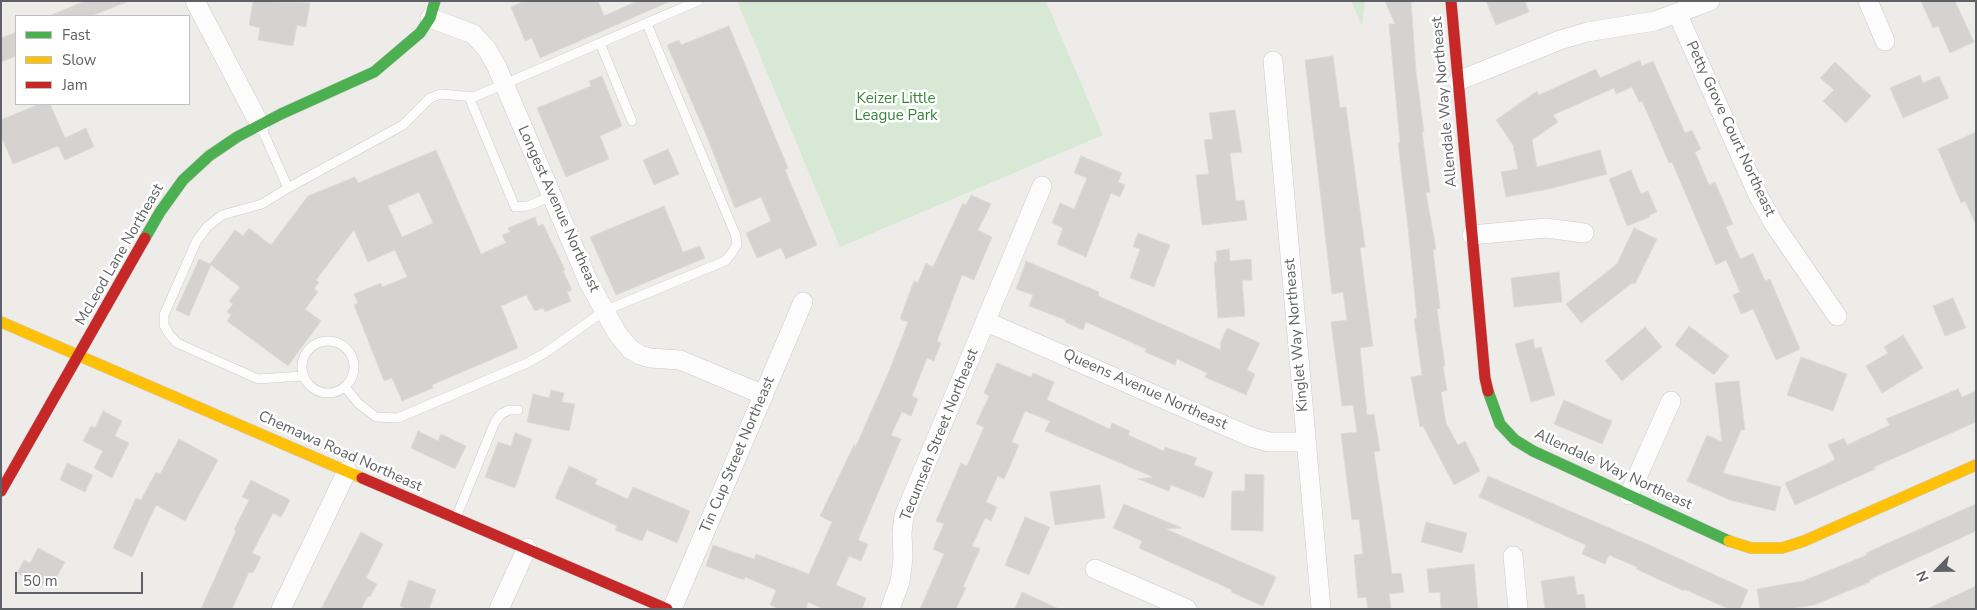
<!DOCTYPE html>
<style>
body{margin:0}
#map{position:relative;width:1977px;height:610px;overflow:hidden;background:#eeece9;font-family:"Nunito Sans",sans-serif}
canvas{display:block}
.frame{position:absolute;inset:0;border:2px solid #5e6266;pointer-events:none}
.legend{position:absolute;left:15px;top:15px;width:175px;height:90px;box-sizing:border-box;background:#fff;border:1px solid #bfc0c2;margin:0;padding:6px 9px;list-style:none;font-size:15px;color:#5e6266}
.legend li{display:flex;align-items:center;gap:10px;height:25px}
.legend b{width:25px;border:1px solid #bfc0c2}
.north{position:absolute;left:1912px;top:545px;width:50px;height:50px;-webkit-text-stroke:4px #fff;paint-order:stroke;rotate:247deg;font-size:14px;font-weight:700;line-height:20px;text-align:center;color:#5e6266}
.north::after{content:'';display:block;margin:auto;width:18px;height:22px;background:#5e6266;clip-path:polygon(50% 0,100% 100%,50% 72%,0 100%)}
.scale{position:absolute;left:15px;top:572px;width:128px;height:22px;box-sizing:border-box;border:2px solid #5e6266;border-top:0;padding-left:6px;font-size:15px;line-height:18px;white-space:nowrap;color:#5e6266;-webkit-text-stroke:4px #fff;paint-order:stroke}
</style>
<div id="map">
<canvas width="1977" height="610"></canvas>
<div class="frame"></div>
<ul class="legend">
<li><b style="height:6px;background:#4caf50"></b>Fast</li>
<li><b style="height:6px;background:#ffc107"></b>Slow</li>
<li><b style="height:6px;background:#c62828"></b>Jam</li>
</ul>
<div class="north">N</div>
<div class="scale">50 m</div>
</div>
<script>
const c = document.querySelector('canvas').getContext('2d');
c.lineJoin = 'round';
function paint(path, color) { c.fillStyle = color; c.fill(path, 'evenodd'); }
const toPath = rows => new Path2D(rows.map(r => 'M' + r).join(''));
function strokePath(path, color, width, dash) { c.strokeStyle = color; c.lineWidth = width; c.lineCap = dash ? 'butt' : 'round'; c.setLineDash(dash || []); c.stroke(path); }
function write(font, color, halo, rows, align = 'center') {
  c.font = font + ' "Nunito Sans",sans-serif'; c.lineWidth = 5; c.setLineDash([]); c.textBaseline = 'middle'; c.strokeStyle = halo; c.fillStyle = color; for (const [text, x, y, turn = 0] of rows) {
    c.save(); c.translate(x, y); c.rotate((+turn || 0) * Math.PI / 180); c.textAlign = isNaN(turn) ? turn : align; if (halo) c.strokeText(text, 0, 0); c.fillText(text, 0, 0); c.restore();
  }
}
paint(toPath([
 [737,1,1046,1,1103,135,840,247],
 [1351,1,1365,1,1362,26]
]), '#d7e9d5');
const building = toPath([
 [85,1,127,1,127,2,91,16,49,16,85,1],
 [253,1,310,3,306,27,297,25,293,46,258,40,260,28,249,25,253,1],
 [524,1,598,1,604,16,637,1,671,1,540,58,532,38,525,41,511,7,524,1],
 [1385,1,1411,1,1416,72,1424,132,1422,132,1430,192,1426,193,1436,249,1433,250,1440,308,1437,309,1445,366,1443,366,1447,390,1441,392,1446,423,1458,445,1465,441,1480,471,1454,485,1423,426,1420,427,1411,377,1422,375,1414,319,1417,318,1408,227,1398,143,1400,143,1389,24,1395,24,1385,1],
 [1486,1,1525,1,1529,12,1496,25,1486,1],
 [1921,1,1955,1,1974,42,1950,53,1938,26,1933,28,1921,1],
 [729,26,788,168,785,170,817,245,786,259,781,248,757,258,746,233,771,221,761,197,735,208,705,132,667,45,679,40,681,45,729,26],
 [16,32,16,56,1,62,1,38,16,32],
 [1333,56,1340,108,1346,107,1365,247,1360,248,1373,346,1360,348,1367,415,1374,414,1380,451,1374,452,1392,574,1401,573,1404,592,1389,594,1391,609,1368,609,1366,597,1358,598,1356,579,1354,555,1363,554,1359,519,1352,520,1341,434,1357,432,1353,405,1342,406,1331,322,1347,320,1343,292,1332,294,1305,60,1333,56],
 [1640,60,1642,66,1653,61,1685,133,1692,130,1701,149,1695,152,1709,185,1715,182,1733,224,1726,227,1740,259,1753,253,1765,281,1770,279,1800,349,1776,360,1753,309,1741,314,1733,295,1740,292,1726,260,1716,265,1672,162,1669,163,1642,101,1639,102,1632,87,1616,94,1614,88,1553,115,1558,122,1532,140,1537,167,1600,150,1607,174,1549,189,1506,197,1501,172,1518,169,1513,145,1496,120,1537,91,1539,95,1596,69,1600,78,1640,60],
 [1835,62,1871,96,1846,123,1823,101,1834,90,1820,78,1835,62],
 [1920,75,1923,83,1939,76,1949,98,1903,118,1890,88,1920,75],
 [602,76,622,126,600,136,609,159,566,177,537,108,591,86,589,81,602,76],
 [39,104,50,104,65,138,86,128,94,147,65,160,58,146,13,164,1,136,1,120,39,104],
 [1235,110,1242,152,1230,153,1236,201,1244,200,1247,220,1202,225,1196,175,1209,174,1204,140,1213,139,1209,113,1235,110],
 [1976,132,1976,225,1965,201,1961,203,1938,149,1976,132],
 [668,149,679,174,654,185,643,160,668,149],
 [436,150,481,254,506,243,502,235,510,232,508,228,535,217,538,226,543,224,565,270,563,271,572,290,567,292,571,301,545,312,543,308,535,311,526,295,501,306,518,348,432,385,433,388,402,401,392,378,384,381,354,305,358,303,354,294,381,283,382,287,407,277,395,250,368,262,354,230,316,280,319,282,314,289,318,292,305,309,321,321,288,366,227,321,231,315,227,312,233,304,229,301,240,287,211,265,189,316,176,310,199,259,210,264,235,230,243,236,249,228,271,245,308,196,355,177,358,183,436,150],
 [419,192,433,223,402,237,388,206,419,192],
 [1081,156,1122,173,1118,182,1125,185,1120,197,1111,193,1086,257,1057,244,1063,228,1052,223,1060,203,1074,209,1087,178,1074,173,1081,156],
 [1631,170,1641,194,1648,191,1657,212,1649,215,1650,217,1627,226,1609,179,1631,170],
 [971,195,991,204,978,230,992,237,974,280,962,275,937,341,941,343,934,361,927,358,912,396,918,399,911,416,902,412,891,435,901,439,858,540,868,544,861,561,849,556,836,585,866,598,862,609,823,609,808,602,806,609,779,609,770,605,776,590,745,577,744,580,706,566,713,545,754,559,756,554,809,574,832,522,820,516,854,445,856,446,890,369,908,322,900,319,914,281,918,283,926,263,933,267,963,203,966,205,971,195],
 [664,206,683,252,700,246,705,258,616,295,590,237,664,206],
 [1634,228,1657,239,1635,284,1632,283,1581,323,1566,304,1617,264,1634,228],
 [1138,233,1170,245,1154,287,1130,278,1140,249,1133,247,1138,233],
 [1229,249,1230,261,1251,259,1252,280,1242,280,1245,316,1218,318,1214,262,1217,262,1216,251,1229,249],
 [1026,261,1099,292,1098,296,1221,350,1220,344,1227,328,1260,343,1247,370,1255,374,1246,395,1205,377,1207,373,1177,359,1175,365,1145,352,1146,349,1086,322,1083,330,1065,322,1066,320,1029,306,1033,295,1016,289,1026,261],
 [1559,272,1562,302,1514,307,1511,278,1559,272],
 [1953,298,1966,328,1945,336,1933,306,1953,298],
 [1689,326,1729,356,1714,375,1675,345,1689,326],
 [1645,327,1662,347,1622,381,1605,361,1645,327],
 [1903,335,1923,368,1882,393,1866,366,1888,353,1884,347,1903,335],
 [1533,339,1535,349,1541,347,1555,395,1531,402,1515,344,1533,339],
 [1801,357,1847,374,1833,411,1787,395,1801,357],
 [997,363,1031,377,1033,373,1054,382,1047,400,1110,429,1112,423,1130,431,1128,435,1164,451,1165,447,1197,458,1194,465,1213,472,1204,498,1171,485,1169,491,1138,479,1153,477,1045,431,1050,421,1025,411,1012,442,1019,445,1010,466,1004,479,998,476,986,502,997,507,991,521,985,518,972,546,980,549,963,587,966,588,956,609,920,609,944,554,933,549,944,524,936,521,961,463,967,466,984,427,976,424,989,396,984,393,997,363],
 [1739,381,1745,430,1741,430,1723,473,1781,487,1775,511,1730,500,1687,481,1707,435,1722,442,1715,383,1739,381],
 [1958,389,1962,397,1976,391,1976,422,1874,467,1875,469,1795,505,1785,483,1835,460,1828,445,1844,438,1847,445,1890,425,1886,419,1958,389],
 [551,390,564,393,562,402,575,404,569,431,527,422,533,394,549,398,551,390],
 [1564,400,1612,421,1602,444,1554,424,1564,400],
 [103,411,122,421,115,436,129,443,112,478,94,468,103,451,83,441,91,426,95,428,103,411],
 [418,431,438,441,441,434,466,446,455,469,411,448,418,431],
 [515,433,532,439,515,488,485,477,498,442,511,446,515,433],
 [179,439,218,460,185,521,156,505,132,557,113,548,136,498,141,500,156,472,160,474,179,439],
 [67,463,93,475,85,492,60,480,67,463],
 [569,466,597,479,595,484,628,499,633,487,690,511,677,543,647,530,642,541,615,530,617,526,555,498,569,466],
 [1245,474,1264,475,1263,531,1231,530,1232,491,1245,491,1245,474],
 [1488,476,1647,544,1748,590,1740,609,1729,609,1684,589,1684,591,1636,569,1637,567,1609,555,1605,564,1582,554,1586,545,1479,497,1488,476],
 [251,480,290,500,281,517,273,513,252,553,261,557,253,573,249,572,232,609,201,609,236,531,234,530,249,500,242,497,251,480],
 [1100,485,1105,518,1055,525,1050,492,1100,485],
 [1124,504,1182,528,1166,529,1276,577,1263,606,1231,592,1232,590,1139,548,1142,541,1113,528,1124,504],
 [1976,504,1976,531,1869,580,1870,582,1814,605,1790,609,1760,609,1757,589,1803,581,1867,555,1866,553,1976,504],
 [1025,517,1050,527,1029,575,1005,565,1025,517],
 [1426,522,1467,533,1462,553,1421,542,1426,522],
 [361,532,383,544,366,578,377,584,370,597,368,596,361,609,321,609,361,532],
 [38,548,65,562,55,580,47,576,41,587,17,573,24,560,30,563,38,548],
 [1474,564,1478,609,1441,609,1440,592,1429,593,1427,569,1474,564],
 [1574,576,1577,595,1584,594,1586,609,1545,609,1541,581,1574,576],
 [409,580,436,590,429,609,407,609,400,606,409,580],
 [1976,586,1976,609,1927,609,1976,586],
 [1022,592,1059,609,1015,609,1022,592]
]);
paint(building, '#d5d3d2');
strokePath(building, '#dddbd8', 1);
const lane = toPath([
 [600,43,632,121],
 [469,97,515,207,528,206,552,196],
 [261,127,288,188,262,204,222,215,207,227,196,242,164,315,164,325,169,334,177,343,258,379,303,376],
 [288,188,403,125,430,98,441,94,474,97,698,1],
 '302 367a26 26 0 1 1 52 0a26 26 0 1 1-52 0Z',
 [345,387,359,404,376,417,398,418,527,363,545,353,604,311,725,261,731,254,737,245,736,236,647,24],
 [457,515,495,422,501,414,509,410,518,410]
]);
const street = toPath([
 [195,1,260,125],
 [1868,1,1885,41],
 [1678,15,1758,195,1774,224,1837,316],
 [430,18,473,34,487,49,497,67,588,281,617,333,630,349,640,355,650,358,680,360,764,395],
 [1273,61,1321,609],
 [1458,81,1560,40,1587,32,1655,21,1710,1],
 [1472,235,1546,228,1584,233],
 [987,322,1251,437,1269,442,1306,442],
 [1629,495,1671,401],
 [1513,556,1518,609],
 [1095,569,1187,609],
 [281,609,347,471],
 [499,609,527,548],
 [672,609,803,302],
 [890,609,900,582,903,558,902,533,904,516,1042,186]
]);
const fast = toPath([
 [145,238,160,212,183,180,209,156,237,137,281,114,374,72,420,33,430,18,435,1],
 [1488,391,1500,424,1515,440,1533,451,1729,541]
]);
const slow = toPath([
 [1,322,362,478],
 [1729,541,1751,548,1782,548,1804,541,1976,465]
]);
const jam = toPath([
 [1451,1,1485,378,1488,391],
 [362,478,667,609],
 [1,491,145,238]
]);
strokePath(lane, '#cacbcb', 10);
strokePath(street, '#cacbcb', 20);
strokePath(fast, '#cacaca', 12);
strokePath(slow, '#cacaca', 12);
strokePath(jam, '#cacaca', 12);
strokePath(lane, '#fcfcfc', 9);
strokePath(street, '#fcfcfc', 19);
strokePath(fast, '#4caf50', 11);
strokePath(slow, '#ffc107', 11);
strokePath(jam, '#c62828', 11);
write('15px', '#38833a', '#fff', [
 ["Keizer Little",896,99],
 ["League Park",896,116]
]);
write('15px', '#5e6266', '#fff', [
 ["Allendale Way Northeast",1445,102,-95],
 ["Petty Grove Court Northeast",1730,129,65],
 ["Longest Avenue Northeast",558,209,66],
 ["McLeod Lane Northeast",120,255,-60],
 ["Kinglet Way Northeast",1297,335,-95],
 ["Queens Avenue Northeast",1145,390,24],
 ["Tecumseh Street Northeast",940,435,-68],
 ["Chemawa Road Northeast",340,452,24],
 ["Tin Cup Street Northeast",738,455,-67],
 ["Allendale Way Northeast",1613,470,25]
]);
</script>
